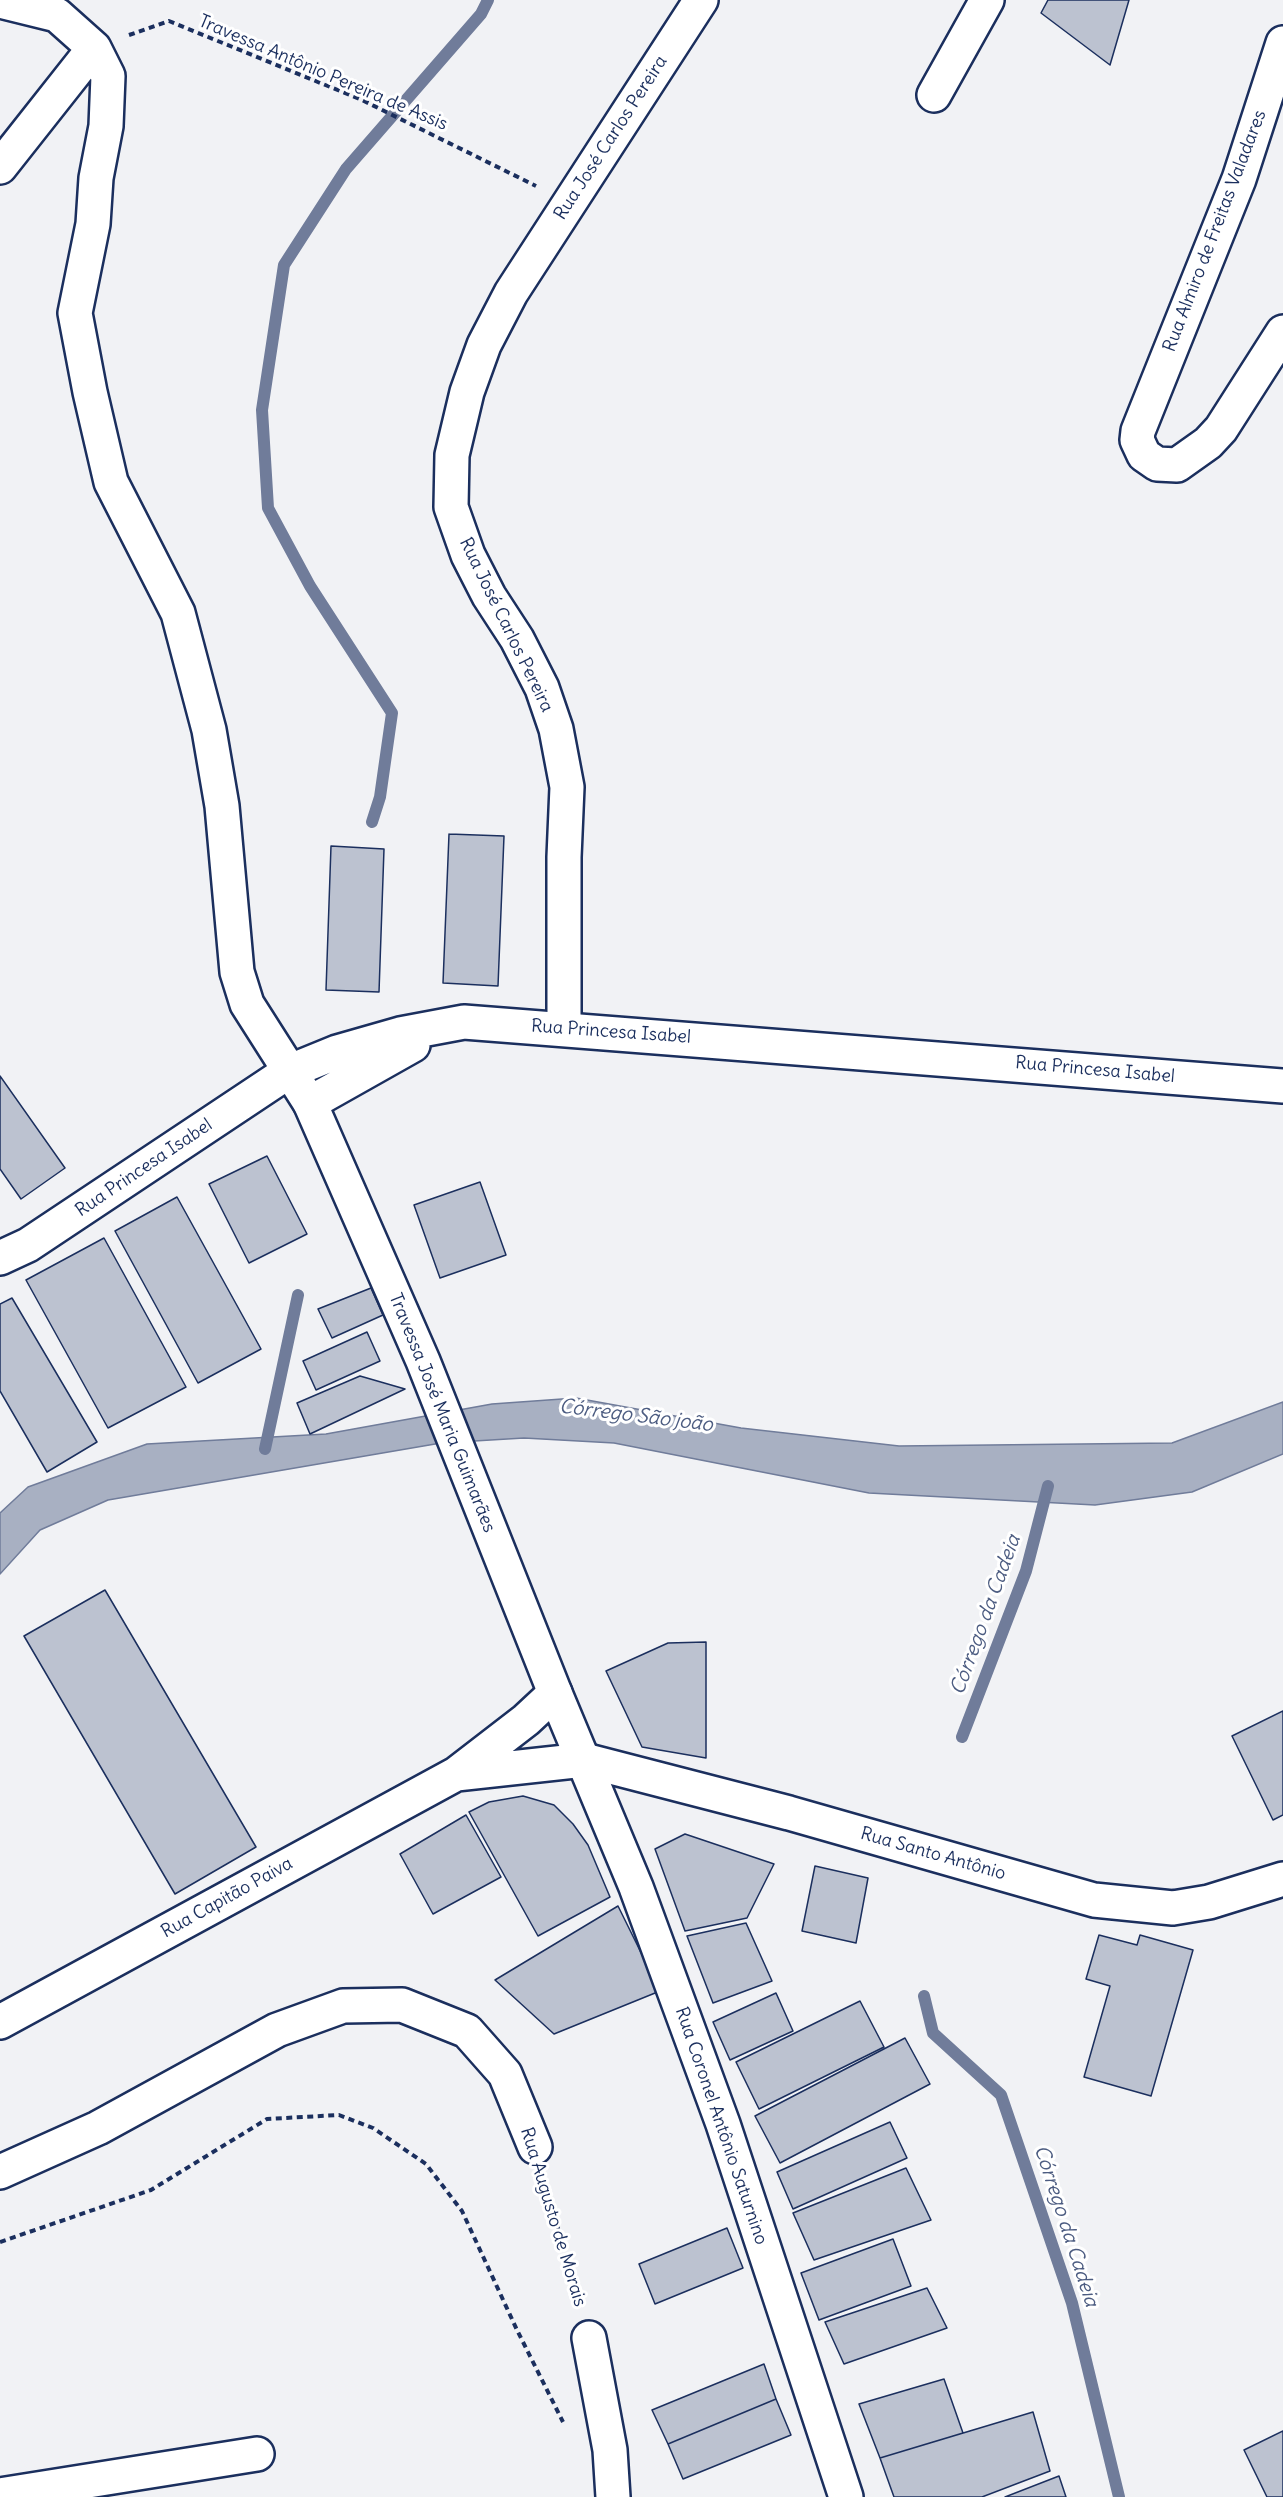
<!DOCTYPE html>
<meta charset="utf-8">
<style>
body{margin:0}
canvas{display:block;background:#f1f2f5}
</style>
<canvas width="1283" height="2497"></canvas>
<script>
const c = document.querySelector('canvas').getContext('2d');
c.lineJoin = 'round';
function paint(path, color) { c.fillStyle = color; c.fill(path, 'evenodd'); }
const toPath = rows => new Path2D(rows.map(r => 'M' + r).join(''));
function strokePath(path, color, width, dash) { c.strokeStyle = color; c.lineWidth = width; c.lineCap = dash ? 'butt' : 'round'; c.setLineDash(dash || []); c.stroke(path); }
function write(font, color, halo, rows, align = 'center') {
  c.font = font + ' Delius,sans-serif'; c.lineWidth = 6; c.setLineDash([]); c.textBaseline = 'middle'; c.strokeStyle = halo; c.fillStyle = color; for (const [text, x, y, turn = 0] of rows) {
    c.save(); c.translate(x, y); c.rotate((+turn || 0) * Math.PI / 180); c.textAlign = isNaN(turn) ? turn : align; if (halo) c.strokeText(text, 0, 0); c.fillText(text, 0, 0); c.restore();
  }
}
const water = toPath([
 [576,1398,741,1428,899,1446,1172,1443,1283,1402,1283,1454,1192,1492,1095,1505,869,1493,614,1443,524,1438,441,1443,108,1500,40,1530,0,1574,0,1513,28,1487,147,1444,326,1434,492,1404,576,1398]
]);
paint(water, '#a8b0c2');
strokePath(water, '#707c9a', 1.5);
strokePath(toPath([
 [372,822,380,797,392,713,310,586,268,508,262,410,284,265,346,169,481,14,488,0],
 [265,1449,298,1295],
 [962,1737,1026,1571,1048,1486],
 [924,1996,933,2033,1001,2095,1072,2303,1119,2497]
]), '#707c9a', 12);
const building = toPath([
 [1048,0,1129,0,1110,65,1041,13,1048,0],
 [449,834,504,836,498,986,443,983,449,834],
 [331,846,384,849,379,992,326,990,331,846],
 [0,1076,65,1168,21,1199,0,1169,0,1076],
 [267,1156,307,1234,249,1263,209,1184,267,1156],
 [480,1182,506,1255,440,1278,414,1205,480,1182],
 [177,1197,261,1349,198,1383,115,1231,177,1197],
 [104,1238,186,1387,108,1428,26,1280,104,1238],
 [371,1288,383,1315,332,1338,318,1309,371,1288],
 [12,1298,97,1442,47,1472,0,1391,0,1304,12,1298],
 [367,1332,380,1361,316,1390,303,1361,367,1332],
 [360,1376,405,1389,310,1434,297,1403,360,1376],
 [105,1590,256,1847,175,1894,24,1636,105,1590],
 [706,1642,706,1758,642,1747,606,1671,668,1643,706,1642],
 [1283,1711,1283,1815,1273,1820,1232,1736,1283,1711],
 [523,1796,554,1805,573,1824,588,1845,610,1897,538,1936,469,1812,489,1802,523,1796],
 [466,1815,501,1877,433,1914,400,1854,466,1815],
 [685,1834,774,1864,747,1918,685,1931,655,1849,685,1834],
 [815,1866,868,1878,856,1943,802,1931,815,1866],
 [618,1906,660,1991,554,2034,495,1980,618,1906],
 [746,1923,772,1981,713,2003,687,1936,746,1923],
 [1099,1935,1137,1945,1140,1935,1193,1950,1151,2096,1084,2077,1110,1986,1086,1979,1099,1935],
 [776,1993,793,2031,730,2060,713,2022,776,1993],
 [860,2001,884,2047,759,2109,736,2062,860,2001],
 [905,2038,930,2084,780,2163,755,2116,905,2038],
 [890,2122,907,2158,793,2209,777,2172,890,2122],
 [906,2168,931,2220,814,2260,793,2213,906,2168],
 [727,2228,743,2268,655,2304,639,2264,727,2228],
 [893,2239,911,2286,819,2320,801,2273,893,2239],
 [927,2288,947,2328,844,2364,825,2322,927,2288],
 [764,2364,776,2399,668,2444,652,2410,764,2364],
 [944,2379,963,2433,880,2458,859,2404,944,2379],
 [776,2399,791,2435,683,2479,668,2444,776,2399],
 [1033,2412,1050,2471,982,2497,894,2497,880,2458,1033,2412],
 [1283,2431,1283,2497,1267,2497,1244,2450,1283,2431],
 [1059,2476,1066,2497,1005,2497,1059,2476]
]);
paint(building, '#bcc2d0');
strokePath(building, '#1b2f5e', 1.5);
const minor = toPath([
 [0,1,57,15,94,48,108,76,106,126,96,178,93,224,75,313,90,392,111,482,178,613,209,730,222,806,237,972,247,1004,310,1103,423,1361,555,1693,636,1887,723,2124,846,2497],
 [1283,43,1239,179,1138,431,1137,440,1144,455,1157,464,1177,465,1208,443,1221,429,1283,332],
 [934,95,987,0],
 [0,167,94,48],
 [564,1029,564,857,567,787,556,729,542,688,517,639,489,596,468,555,451,507,452,455,467,392,484,345,511,293,701,0],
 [0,2172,98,2128,277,2030,343,2006,402,2005,467,2031,505,2074,535,2147],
 [589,2338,610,2450,613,2497],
 [0,2495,257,2454]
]);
const major = toPath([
 [310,1103,413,1045],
 [0,1258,28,1245,288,1072,337,1052,400,1034,464,1022,1283,1086],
 [456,1774,584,1760,789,1813,1094,1900,1173,1908,1209,1902,1283,1879],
 [0,2022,456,1774,526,1720,555,1693]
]);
strokePath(minor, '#1b2f5e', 38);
strokePath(major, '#1b2f5e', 38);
strokePath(toPath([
 [129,35,169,21,362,100,536,186],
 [545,2183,579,2302],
 [0,2242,151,2190,267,2119,339,2115,373,2128,426,2164,462,2211,517,2330,563,2422]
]), '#1b2f5e', 4, [6, 4.5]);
strokePath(minor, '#fff', 33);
strokePath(major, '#fff', 33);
write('18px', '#1b2f5e', '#fff', [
 ["Travessa Antônio Pereira de Assis",323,73,23],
 ["Rua José Carlos Pereira",611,138,-57],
 ["Rua Almiro de Freitas Valadares",1215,231,-69],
 ["Rua José Carlos Pereira",506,625,64],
 ["Rua Princesa Isabel",611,1032,4],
 ["Rua Princesa Isabel",1095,1070,5],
 ["Rua Princesa Isabel",144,1168,-34],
 ["Travessa José Maria Guimarães",442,1413,68],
 ["Rua Santo Antônio",933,1854,16],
 ["Rua Capitão Paiva",227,1898,-29],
 ["Rua Coronel Antônio Saturnino",721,2126,71],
 ["Rua Augusto de Morais",553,2217,73]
]);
write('italic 20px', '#4c5c81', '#fff', [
 ["Córrego São joão",636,1416,7],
 ["Córrego da Cadeia",986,1615,-70],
 ["Córrego da Cadeia",1066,2226,72]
]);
</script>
